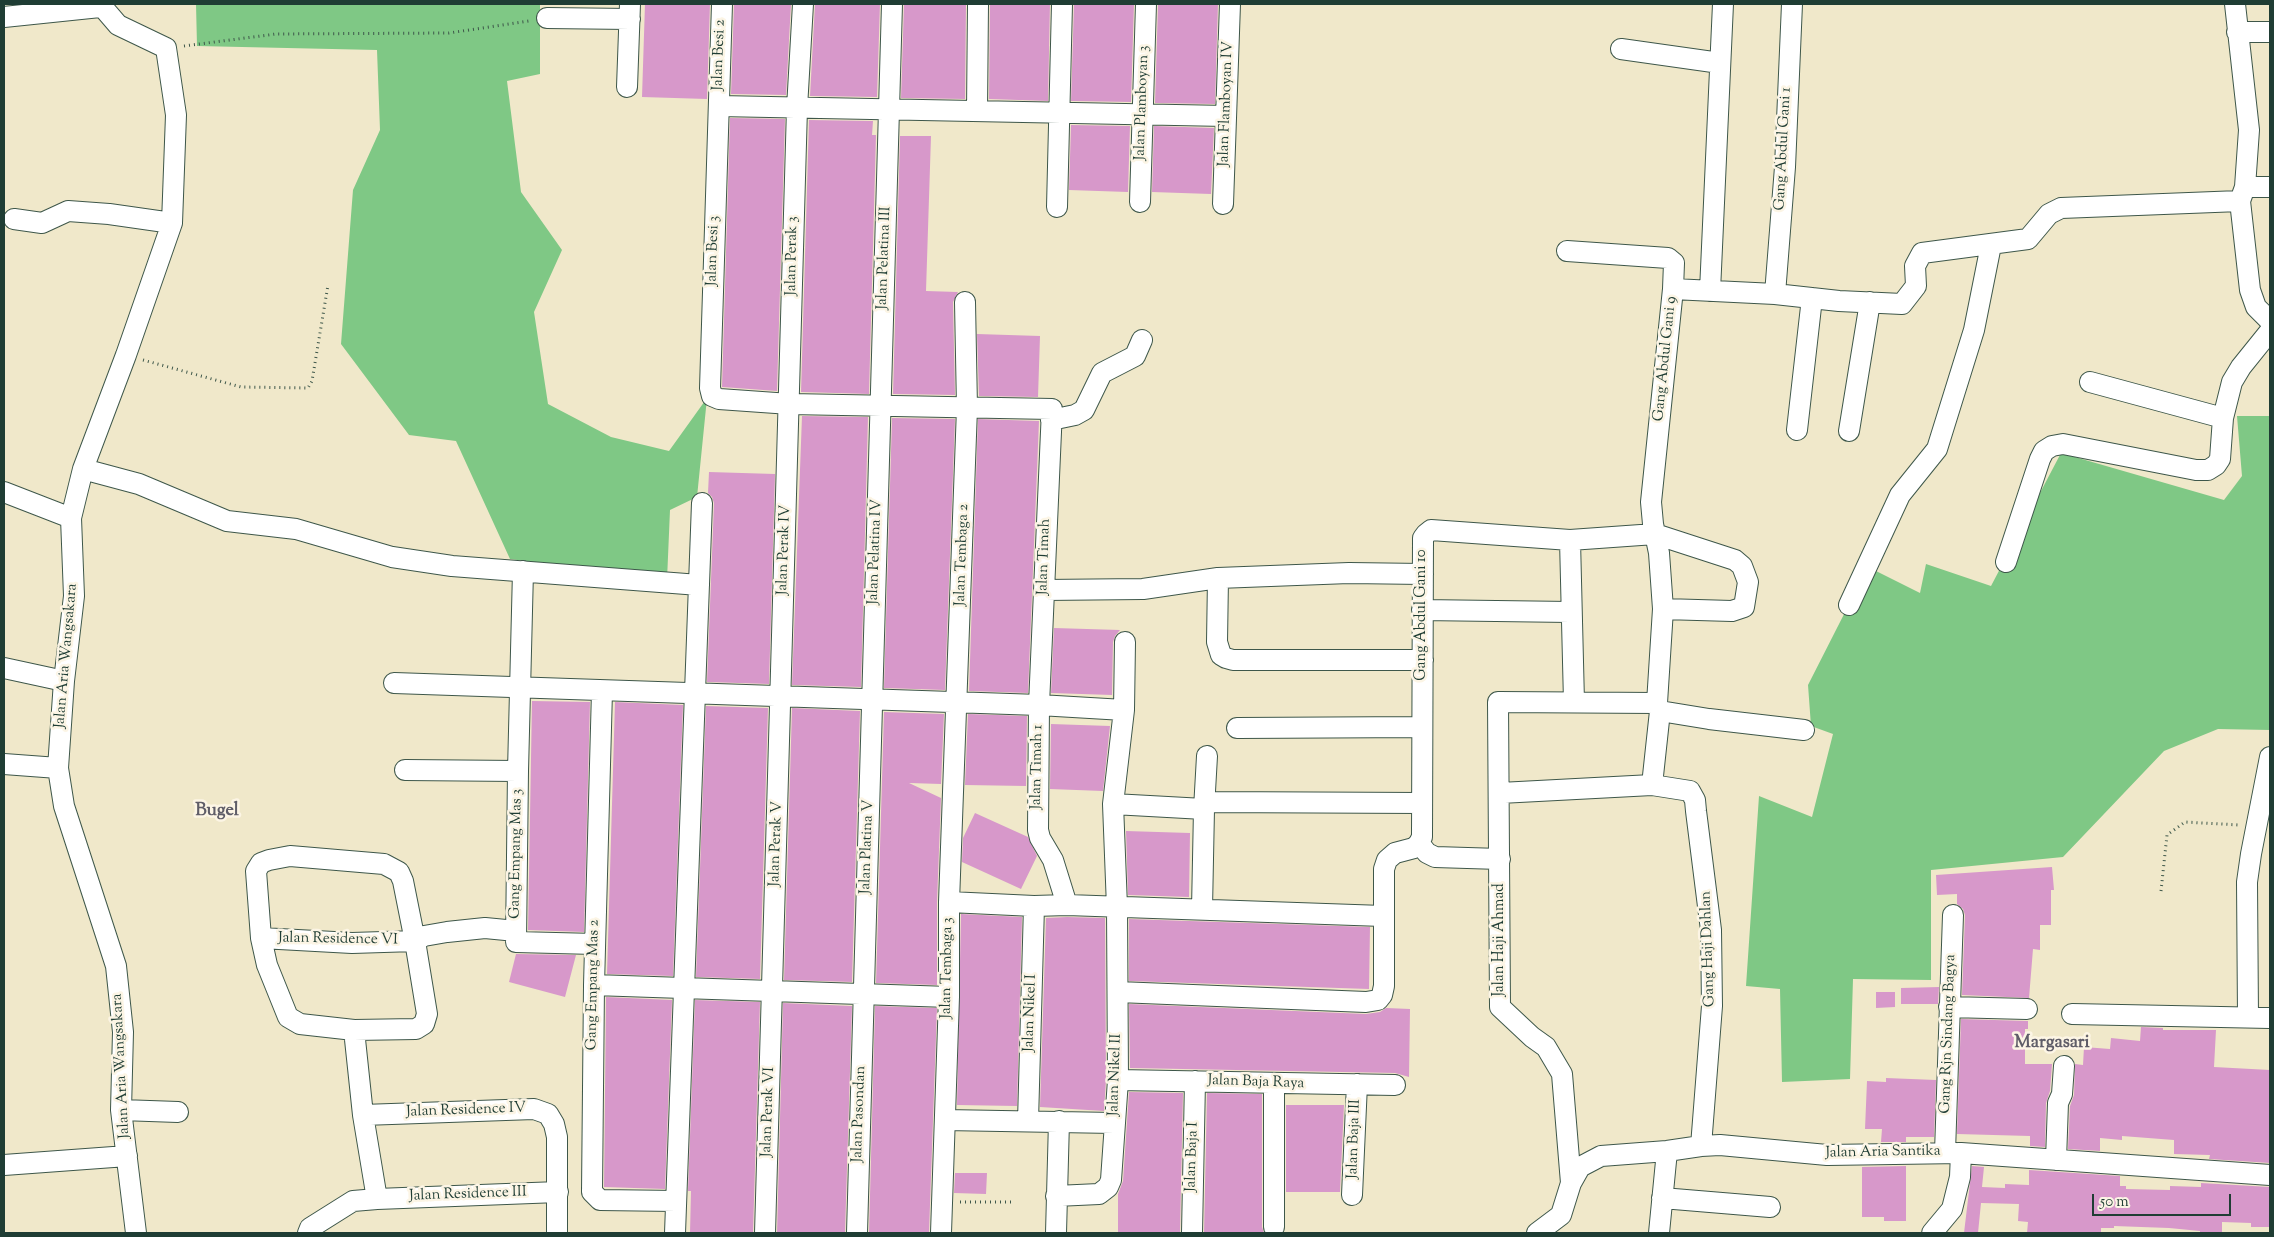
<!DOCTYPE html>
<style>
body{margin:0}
#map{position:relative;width:2274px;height:1237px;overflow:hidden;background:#f0e8ca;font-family:"Sorts Mill Goudy",serif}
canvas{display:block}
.frame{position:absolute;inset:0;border:5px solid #1f3d34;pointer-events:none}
.scale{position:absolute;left:2092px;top:1194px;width:139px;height:22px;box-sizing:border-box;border:2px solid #1f3d34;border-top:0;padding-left:6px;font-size:15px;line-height:18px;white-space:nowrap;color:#1f3d34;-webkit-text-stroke:4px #fcf5e5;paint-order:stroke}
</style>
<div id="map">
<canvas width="2274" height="1237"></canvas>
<div class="frame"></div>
<div class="scale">50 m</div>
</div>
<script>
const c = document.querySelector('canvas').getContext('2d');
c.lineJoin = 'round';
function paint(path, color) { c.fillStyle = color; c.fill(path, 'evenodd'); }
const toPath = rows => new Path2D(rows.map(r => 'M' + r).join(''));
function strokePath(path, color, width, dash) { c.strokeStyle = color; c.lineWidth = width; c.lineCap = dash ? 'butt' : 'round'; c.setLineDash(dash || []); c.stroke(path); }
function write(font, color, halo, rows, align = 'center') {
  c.font = font + ' "Sorts Mill Goudy",serif'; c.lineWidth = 5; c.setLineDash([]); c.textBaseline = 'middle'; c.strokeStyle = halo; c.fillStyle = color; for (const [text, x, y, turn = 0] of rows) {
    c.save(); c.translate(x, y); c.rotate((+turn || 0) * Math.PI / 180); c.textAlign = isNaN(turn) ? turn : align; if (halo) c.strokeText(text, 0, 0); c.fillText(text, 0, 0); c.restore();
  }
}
paint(toPath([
 [196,4,540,4,540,74,507,81,521,192,562,250,534,312,548,404,611,437,669,451,707,398,697,497,670,510,667,580,510,559,456,441,409,435,341,344,353,190,380,130,377,50,197,46],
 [2237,416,2270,416,2270,730,2218,729,2164,751,2063,857,1931,870,1931,980,1853,979,1850,1079,1782,1082,1780,989,1746,986,1759,796,1812,817,1833,734,1811,726,1808,685,1868,567,1920,593,1926,564,1991,586,2061,453,2224,500,2242,476]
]), '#7fc885');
paint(toPath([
 [645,4,710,4,707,99,642,97],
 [734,4,791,4,786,95,731,94],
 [815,4,880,4,877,97,810,96],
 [904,4,966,4,965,99,901,98],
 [990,4,1050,4,1048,101,989,99],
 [1074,4,1134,4,1131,102,1071,101],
 [1158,4,1218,4,1215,104,1155,103],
 [730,118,785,119,777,391,722,387],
 [809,120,873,121,872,135,876,135,869,394,801,392],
 [1071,125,1130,126,1128,192,1069,190],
 [1154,126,1214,128,1211,194,1152,192],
 [900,136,931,136,926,291,958,292,953,302,955,395,893,394],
 [977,334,1040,336,1038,397,979,396],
 [802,416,868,417,861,687,792,685],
 [892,418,955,419,945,690,884,688],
 [978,419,1039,421,1028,693,969,691],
 [709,472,775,474,769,684,707,682,714,503,712,497,708,493],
 [1054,628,1120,630,1115,636,1113,642,1112,695,1051,693],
 [532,701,590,702,584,932,528,930],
 [615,702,683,705,673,976,607,974],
 [706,706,768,708,760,979,696,977],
 [792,708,860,711,852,982,784,980],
 [884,712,944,714,941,784,909,783,941,798,937,902,937,985,876,983],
 [968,714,1027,716,1026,786,965,785],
 [1051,724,1110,726,1103,791,1050,789],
 [975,813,1028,837,1037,856,1021,889,962,862,963,838],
 [1126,831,1190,833,1189,897,1128,895],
 [2052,867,2054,890,2051,890,2051,925,2040,925,2040,950,2033,949,2029,998,1962,995,1965,915,1963,909,1957,904,1957,894,1937,895,1936,875],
 [961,914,1022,917,1017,1106,957,1105],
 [1067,917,1105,918,1106,1080,1104,1111,1040,1107,1046,918],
 [1129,919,1370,927,1369,989,1129,981],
 [516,954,576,955,565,997,509,982],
 [1939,987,1938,1004,1901,1004,1901,988],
 [1876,992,1895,992,1895,1007,1876,1008],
 [606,997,672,1000,665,1189,604,1187],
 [695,1000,760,1002,753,1233,690,1233,691,1191,688,1191],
 [783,1003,852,1006,845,1233,777,1233],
 [1129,1004,1366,1014,1380,1012,1386,1008,1410,1009,1409,1077,1395,1073,1130,1068],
 [875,1006,937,1008,929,1233,869,1233],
 [1961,1019,2028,1021,2028,1029,2025,1029,2025,1064,2052,1064,2050,1091,2046,1103,2045,1147,2030,1146,2030,1136,1957,1134],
 [2141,1027,2163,1028,2163,1030,2216,1030,2214,1067,2270,1070,2270,1163,2209,1159,2210,1155,2174,1154,2174,1140,2122,1136,2122,1140,2100,1138,2100,1151,2068,1149,2070,1106,2074,1095,2075,1064,2083,1065,2084,1047,2110,1049,2111,1038,2140,1041],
 [1886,1078,1936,1080,1934,1137,1906,1137,1906,1142,1881,1142,1882,1129,1865,1129,1867,1081,1886,1082],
 [1129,1092,1183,1093,1180,1233,1118,1233,1118,1194,1123,1181],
 [1207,1093,1262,1094,1262,1227,1264,1233,1204,1233],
 [1286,1105,1344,1105,1340,1192,1286,1192],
 [1906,1166,1906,1221,1884,1221,1884,1217,1862,1217,1862,1167],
 [1972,1166,1984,1167,1982,1187,2005,1188,2005,1184,2029,1185,2029,1170,2120,1176,2120,1186,2126,1186,2126,1189,2170,1190,2170,1186,2201,1187,2201,1183,2270,1187,2270,1227,2251,1227,2251,1223,2222,1222,2222,1233,2200,1233,2200,1231,2169,1228,2114,1226,2114,1228,2101,1228,2101,1233,2027,1233,2028,1222,2018,1221,2019,1204,1981,1203,1978,1233,1964,1233],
 [955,1173,987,1173,986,1194,954,1193]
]), '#d798ca');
const minor = toPath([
 [100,4,118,25,166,48,176,115,172,223,126,355,83,469,71,518,74,596,64,681,58,768,64,806,116,966,123,1032,121,1110,136,1233],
 [722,4,710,388,712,396,719,399,790,404,1052,409,1039,705,1038,830,1040,838,1053,860,1067,905],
 [2235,4,2249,130,2245,187,2240,201,2250,290,2256,307,2270,321],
 [4,17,100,7],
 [547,18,630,19],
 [2237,32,2270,32],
 [1621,49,1720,63],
 [627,87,630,4],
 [719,106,1226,116],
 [977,111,978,4],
 [2245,187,2270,187],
 [1140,202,1146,4],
 [1223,204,1230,4],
 [1057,207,1062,4],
 [14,219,42,223,68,211,109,214,172,223],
 [1567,251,1668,258,1674,263,1673,289],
 [1710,291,1723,4],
 [1775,294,1785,167,1792,4],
 [2090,382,2223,418],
 [1051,420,1075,415,1084,410,1102,373,1135,356,1142,340],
 [1797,430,1812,298],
 [1849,431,1870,302],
 [83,469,139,484,227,521,296,529,392,557,452,566,699,585],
 [4,492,71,518],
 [1570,540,1574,702],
 [2006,562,2040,459,2044,451,2052,446,2063,444,2196,470,2208,470,2216,465,2220,459,2223,418,2232,382,2241,367,2270,331],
 [523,571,518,771,516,942,595,944],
 [1218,578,1217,642,1221,655,1226,658,1233,660,1423,660],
 [1044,590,1143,589,1218,578,1349,573,1423,574],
 [1849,605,1900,495,1937,449,1974,330,1991,245],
 [1422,610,1570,612],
 [4,668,64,681],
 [394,683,1039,705,1124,710],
 [602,691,594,985,592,1192,600,1200,676,1201],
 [1237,728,1422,727],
 [1804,730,1709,719,1660,711,1657,703,1663,609,1659,553,1653,524,1651,502,1673,289,1775,294,1839,301,1902,304,1916,286,1915,266,1922,253,2028,239,2049,214,2061,208,2240,201],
 [4,764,58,768],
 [405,770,518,771],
 [1652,785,1690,791,1695,800,1696,811,1711,930,1712,1006,1701,1146],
 [1500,793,1652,785,1660,711],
 [1205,802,1422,803],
 [1113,804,1204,809],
 [1419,843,1422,837,1423,538,1426,534,1431,530,1570,540,1655,534,1735,560,1742,566,1748,582,1744,607,1732,611,1663,609],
 [1419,843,1427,853,1435,857,1500,859],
 [290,856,384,864,399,872,403,881,415,941,427,1014,424,1024,416,1029,354,1030,300,1024,288,1017,267,965,261,938,256,871,261,863,269,860,290,856],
 [949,902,1034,906,1067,905,1383,916],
 [1202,909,1204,809,1207,756],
 [261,938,352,943,415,941,424,936,447,932,485,928,516,931],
 [594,985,949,997],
 [1118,992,1366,1002,1378,1000,1382,995,1384,986,1384,869,1387,860,1395,853,1414,848,1419,843],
 [1949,1007,2027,1009],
 [2072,1014,2270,1018],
 [2248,1017,2247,882,2251,854,2270,757],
 [354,1030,363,1115,377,1199],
 [1118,1080,1395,1085],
 [121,1110,178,1112],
 [363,1115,534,1109,548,1114,554,1124,557,1137,557,1233],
 [945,1120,1114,1123],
 [1028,1121,1034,906],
 [1945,1152,1953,915],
 [2056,1160,2058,1103,2062,1094,2064,1066],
 [4,1165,127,1156],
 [1571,1183,1562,1074,1546,1047,1532,1037,1500,1007,1498,702,1657,703],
 [1352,1195,1357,1084],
 [1056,1196,1099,1194,1108,1187,1111,1180,1118,1080,1117,907,1113,804,1124,710,1125,642],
 [1662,1198,1770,1207],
 [1274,1227,1274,1084],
 [308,1233,310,1228,353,1201,377,1199,558,1192],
 [675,1233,702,503],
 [765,1233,797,108,803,4],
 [857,1233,892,4],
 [941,1233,949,997,949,902,967,408,965,302],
 [1056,1233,1059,1121],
 [1192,1233,1195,1081],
 [1537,1233,1561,1215,1571,1183,1580,1167,1601,1156,1667,1151,1701,1146,1720,1145,1827,1155,1961,1153,2270,1175],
 [1659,1233,1667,1151],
 [1932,1233,1952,1209,1960,1177,1961,1153]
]);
strokePath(minor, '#3e574a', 22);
strokePath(toPath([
 [184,46,276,34,449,33,529,21],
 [143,360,241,387,308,388,312,381,328,285],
 [2161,891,2167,835,2185,822,2239,825],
 [960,1202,1012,1202]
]), '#3e574a', 3, [1, 4]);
strokePath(minor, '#fff', 20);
write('15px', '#1f3d34', '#fcf5e5', [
 ["Jalan Besi 2",720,55,-88],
 ["Jalan Plamboyan 3",1143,103,-88],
 ["Jalan Flamboyan IV",1227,104,-88],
 ["Gang Abdul Gani 1",1784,149,-87],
 ["Jalan Besi 3",714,251,-88],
 ["Jalan Perak 3",793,256,-89],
 ["Jalan Pelatina III",885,258,-88],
 ["Gang Abdul Gani 9",1666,359,-84],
 ["Jalan Perak IV",785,550,-88],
 ["Jalan Pelatina IV",876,552,-88],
 ["Jalan Tembaga 2",963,555,-88],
 ["Jalan Timah",1045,557,-88],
 ["Gang Abdul Gani 10",1422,615,-90],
 ["Jalan Aria Wangsakara",67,656,-85],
 ["Jalan Timah 1",1038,767,-89],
 ["Jalan Perak V",777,844,-88],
 ["Jalan Platina V",868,847,-88],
 ["Gang Empang Mas 3",517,854,-89],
 ["Jalan Residence VI",338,940,1],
 ["Jalan Haji Ahmad",1500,940,-90],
 ["Gang Haji Dahlan",1709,949,-92],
 ["Jalan Tembaga 3",948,968,-89],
 ["Gang Empang Mas 2",594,985,-89],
 ["Jalan Nikel I",1031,1013,-88],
 ["Gang Rjn Sindang Bagya",1949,1034,-88],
 ["Jalan Aria Wangsakara",122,1066,-93],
 ["Jalan Nikel II",1116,1075,-88],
 ["Jalan Baja Raya",1256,1083,2],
 ["Jalan Residence IV",466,1111,-2],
 ["Jalan Perak VI",769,1112,-88],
 ["Jalan Pasondan",860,1114,-88],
 ["Jalan Baja III",1355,1139,-88],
 ["Jalan Aria Santika",1883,1153,-1],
 ["Jalan Baja I",1193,1157,-88],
 ["Jalan Residence III",468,1195,-2]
]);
write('bold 18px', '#5f5d68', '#fcf5e5', [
 ["Bugel",217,812],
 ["Margasari",2052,1044]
]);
</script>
